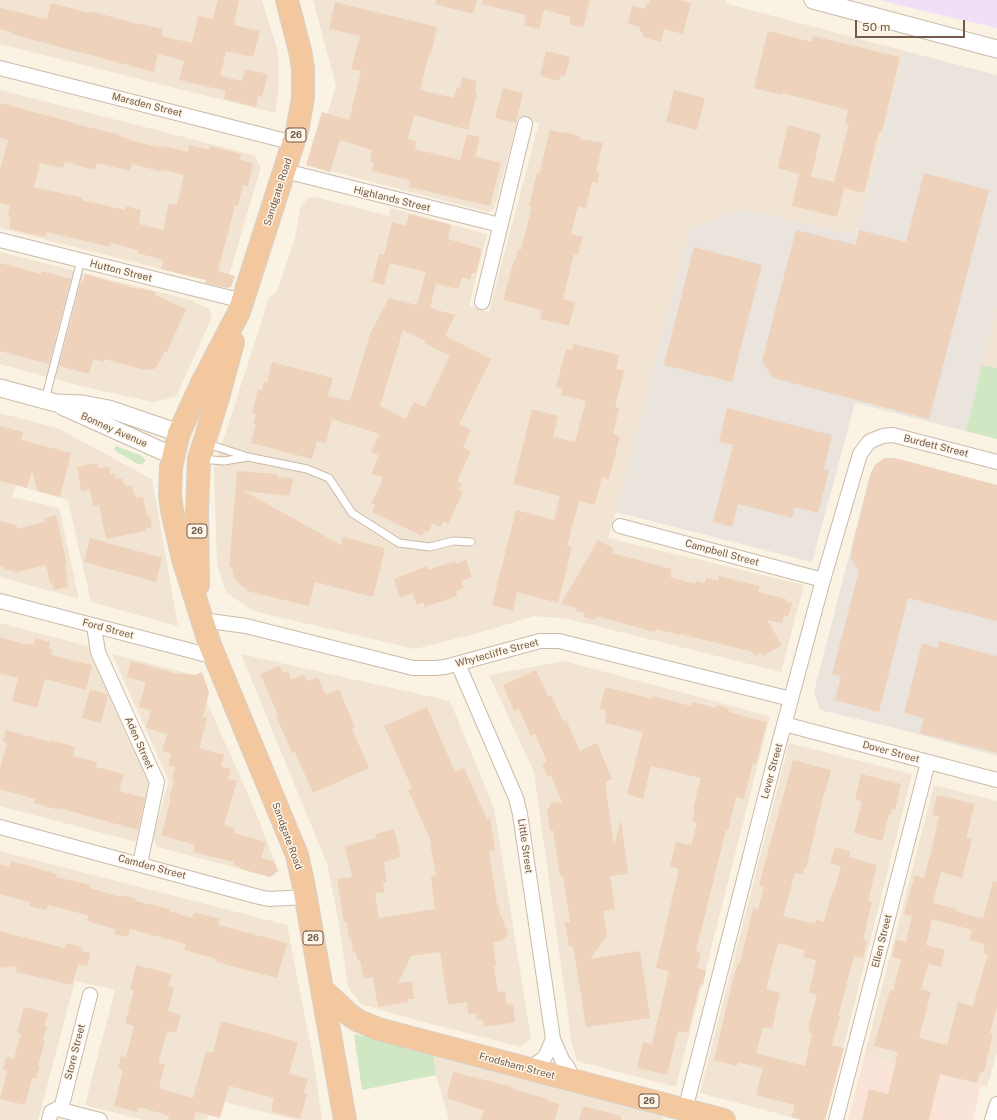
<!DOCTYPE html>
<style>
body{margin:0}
#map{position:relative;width:997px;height:1120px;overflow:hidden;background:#faf2e3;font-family:"Public Sans",sans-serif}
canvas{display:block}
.scale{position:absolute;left:855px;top:20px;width:110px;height:18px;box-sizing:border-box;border:2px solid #715a4b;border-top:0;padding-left:5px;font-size:12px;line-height:14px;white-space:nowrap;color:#715a4b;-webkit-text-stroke:3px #fef6e8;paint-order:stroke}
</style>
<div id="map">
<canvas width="997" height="1120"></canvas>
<div class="scale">50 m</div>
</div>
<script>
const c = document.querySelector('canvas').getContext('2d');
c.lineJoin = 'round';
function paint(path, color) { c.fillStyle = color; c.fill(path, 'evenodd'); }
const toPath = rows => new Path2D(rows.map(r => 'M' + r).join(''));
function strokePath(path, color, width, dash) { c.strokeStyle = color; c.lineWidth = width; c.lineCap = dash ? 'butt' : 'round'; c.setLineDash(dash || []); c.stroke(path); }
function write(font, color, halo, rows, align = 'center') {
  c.font = font + ' "Public Sans",sans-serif'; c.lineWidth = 3; c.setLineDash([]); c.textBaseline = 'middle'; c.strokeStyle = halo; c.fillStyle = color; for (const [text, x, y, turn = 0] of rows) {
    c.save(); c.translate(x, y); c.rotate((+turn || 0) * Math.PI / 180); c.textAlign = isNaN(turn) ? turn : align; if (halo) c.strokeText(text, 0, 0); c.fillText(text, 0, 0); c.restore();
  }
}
paint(toPath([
 [0,0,262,0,278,52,279,86,275,113,0,44],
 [313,0,725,0,728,4,905,51,856,235,744,209,668,317,616,512,608,538,804,585,781,672,568,619,534,616,482,632,415,649,253,611,226,592,217,565,214,469,269,298,277,291,295,238,300,208,308,198,315,197,389,216,391,208,487,234,469,306,489,312,539,123,518,118,494,209,488,212,311,166,336,86],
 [0,90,254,155,260,165,260,170,229,275,224,285,0,228],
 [0,252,191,300,209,309,212,317,176,397,152,402,85,387,0,364],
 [997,307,997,368,982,365],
 [0,413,57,428,152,479,178,626,91,602,68,500,16,485,12,497,59,508,79,599,0,577],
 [0,623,91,647,149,782,148,797,136,842,0,806],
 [112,654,195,675,255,810,278,871,270,877,158,847,154,840,154,833,169,781],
 [241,654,450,701,494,808,531,1038,521,1047,416,1020,361,1004,348,987,339,924,327,864],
 [564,661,770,716,676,1087,577,1061,572,1044,534,772,489,675],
 [789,743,912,774,825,1120,802,1120,700,1093],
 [934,785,997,801,997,1052,987,1087,865,1054],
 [0,851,287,925,314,1063,322,1120,296,1120,212,1099,207,1120,143,1120,85,1105,115,990,75,981,38,1120,0,1120],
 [433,1055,663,1117,662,1120,449,1120,436,1075]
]), '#f2e4d2');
paint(toPath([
 [865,1054,981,1085,973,1120,848,1120]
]), '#fae3d7');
paint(toPath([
 [905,51,997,75,997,307,966,431,855,403,812,562,616,512,690,228,744,209,856,235],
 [885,458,997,485,997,756,899,729,820,710,814,692,870,475,875,465]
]), '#eae4dd');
paint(toPath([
 [880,0,997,0,997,28,907,7]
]), '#efe0f7');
paint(toPath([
 [982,365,997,368,997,439,966,431],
 [116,446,142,456,145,460,144,463,141,464,138,464,117,452,114,449],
 [354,1034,433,1055,436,1075,362,1090]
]), '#cfe7c2');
paint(toPath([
 [218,0,239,0,234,25,260,31,253,57,226,51,220,76,242,81,245,69,268,74,262,97,258,96,256,107,224,99,226,91,179,80,184,61,158,54,154,72,11,34,11,32,0,29,0,8,47,19,51,3,89,13,89,11,113,17,113,18,163,29,162,36,192,43,198,16,213,19],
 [436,0,477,0,473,14,435,4],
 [483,0,590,0,583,28,569,24,571,17,544,10,539,29,524,25,526,15,482,4],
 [650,0,679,0,691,3,683,34,664,29,661,42,642,37,643,32,640,32,640,27,628,24,632,6,645,9,647,2,649,3],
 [335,2,437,27,431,54,429,53,420,90,454,98,457,87,460,88,462,77,477,81,475,92,477,92,468,130,414,115,408,139,416,141,415,149,460,160,467,134,480,137,475,156,501,163,490,206,409,187,410,180,372,171,374,162,370,161,372,150,340,140,330,172,306,165,322,112,349,120,361,71,351,69,360,36,329,29],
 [768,31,812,42,813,36,900,57,882,132,879,131,864,193,844,188,837,217,792,206,799,174,778,168,788,125,821,134,811,177,834,182,849,124,845,123,848,110,783,93,782,95,754,88],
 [546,51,570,57,565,76,561,75,559,81,540,76],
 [503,88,523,93,516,123,495,118],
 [674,90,705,98,697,130,666,122],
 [0,103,75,123,75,124,121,135,121,137,129,139,129,140,163,148,164,146,188,152,189,145,209,150,210,146,241,154,240,160,253,163,248,186,243,185,238,206,235,205,218,271,235,276,231,287,227,288,205,283,206,280,161,269,164,260,137,253,138,250,111,243,110,247,47,232,46,237,9,229,11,217,8,216,10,206,0,203,0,170,8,140,0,138],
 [65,162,95,170,97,163,130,171,132,164,163,172,163,170,184,175,177,205,169,203,163,230,139,224,141,210,126,206,125,210,82,200,83,198,34,187,40,163,63,168],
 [550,130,563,133,563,132,580,136,580,139,603,143,596,171,599,171,598,183,592,182,586,208,578,206,571,234,583,237,578,255,574,254,563,299,575,302,569,326,540,319,542,310,503,300,513,263,516,258,518,249,521,250,532,206,529,206,537,173,539,174],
 [924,173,989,190,929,419,773,378,762,361,796,230,856,245,859,230,906,242],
 [409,214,451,225,448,239,482,249,476,273,472,273,470,280,462,277,458,289,436,284,430,308,455,315,445,336,491,359,459,424,471,430,463,447,471,451,457,481,462,484,459,490,463,492,448,524,443,521,440,527,433,523,428,532,425,531,422,536,372,512,375,505,371,503,381,485,382,477,371,474,379,456,371,451,379,434,332,419,326,443,317,441,312,459,251,443,256,424,253,424,256,414,252,413,258,389,262,390,264,382,267,383,272,362,333,378,328,396,350,401,370,334,389,298,417,305,426,272,390,263,384,285,372,282,379,254,384,255,392,222,406,226],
 [403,330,426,341,424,343,450,356,425,407,414,402,406,419,380,406],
 [694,247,762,265,732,382,664,365],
 [0,263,41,274,42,271,71,279,49,364,0,351],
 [85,274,141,290,141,288,156,292,155,295,186,309,167,352,165,351,157,366,154,369,145,370,104,359,103,362,93,359,89,374,59,366,81,281,83,282],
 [574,344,619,355,616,369,624,371,615,407,619,408,613,434,620,436,609,479,602,477,595,505,579,501,567,546,572,547,558,603,517,592,513,611,492,605,516,510,554,520,560,496,513,484,532,409,558,416,553,437,575,442,586,401,561,395,563,389,556,387,566,349,572,350],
 [727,408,832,435,824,469,829,470,818,513,795,507,792,518,738,504,732,527,713,522,733,445,719,442],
 [0,426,23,432,21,440,71,453,60,497,37,491,32,470,27,488,0,481],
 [885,458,895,458,997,485,997,621,908,598,879,712,835,700,841,676,832,674,859,571,851,558,852,548,870,475,875,465],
 [97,463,99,468,109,467,110,474,115,474,116,479,122,478,123,484,126,484,126,486,132,485,134,496,136,495,136,498,143,497,147,516,150,516,152,527,146,528,146,531,106,539,99,505,93,506,90,489,81,491,77,467],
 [237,471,277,474,277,477,294,478,289,496,244,491,341,545,343,537,385,548,373,597,315,582,309,606,247,591,247,589,239,584,234,577,232,567,229,567],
 [56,515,67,565,65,565,68,579,66,579,68,587,54,590,52,583,50,583,46,565,16,572,4,569,4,568,0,566,0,521,17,525,16,529,45,522,44,518],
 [90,538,162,558,156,582,84,562],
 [598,540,614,549,612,553,672,569,670,577,695,584,696,581,705,583,706,578,718,581,719,576,760,586,758,592,786,599,785,601,792,603,788,617,784,616,782,623,767,620,782,645,763,656,761,652,755,656,753,652,680,634,680,635,656,629,655,632,596,616,595,620,584,617,585,613,576,611,577,608,561,604],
 [466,560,472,577,461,581,464,588,456,591,457,596,425,607,423,602,417,605,413,593,400,598,394,579,427,566,428,570,455,561,456,564],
 [0,637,27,645,28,643,34,645,35,638,50,642,49,649,53,650,51,655,92,665,86,690,45,679,37,708,12,701,18,678,0,674],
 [939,641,997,656,997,753,920,733,924,718,904,713,922,643,938,648],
 [131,661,174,673,195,675,202,672,209,692,203,717,207,718,199,748,224,755,221,766,231,769,228,779,237,781,224,825,235,828,234,833,266,842,261,858,274,861,278,871,270,877,240,869,241,867,233,865,234,862,193,852,195,845,161,835,171,799,169,798,174,780,172,779,175,767,168,765,171,754,162,751,167,734,146,728,151,710,139,707,146,682,127,677],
 [279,666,283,673,288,671,291,680,304,674,307,681,318,677,326,695,339,689,355,727,352,729,369,768,313,793,295,752,292,753,276,716,278,715,260,674],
 [536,670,548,696,551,695,563,721,566,720,580,751,597,743,612,779,605,782,614,845,621,820,628,874,610,876,615,909,603,911,607,936,590,959,640,951,650,1018,586,1027,573,946,569,947,565,922,570,922,563,876,560,876,553,830,550,830,547,809,550,808,550,803,562,802,551,775,548,777,542,764,547,762,535,734,531,736,519,709,514,711,503,685],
 [605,687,652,699,652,696,691,706,692,702,716,708,717,705,729,709,728,712,767,722,756,764,753,763,744,799,736,797,728,831,726,830,696,951,701,953,697,968,706,971,703,985,700,984,688,1033,678,1031,667,1075,637,1068,643,1042,652,1044,669,971,656,968,679,869,670,866,676,842,691,845,697,823,692,822,695,809,693,809,701,778,651,766,643,799,627,794,643,732,605,723,606,711,600,709],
 [90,689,108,695,101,723,82,718],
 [427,707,455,772,464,768,487,819,490,817,495,850,489,851,497,904,499,907,500,915,503,919,505,927,507,930,508,934,506,937,500,941,493,942,496,965,494,966,498,992,505,991,507,1005,513,1004,515,1022,484,1027,483,1019,477,1020,476,1013,468,1014,467,1002,448,1005,440,952,411,956,398,983,412,981,414,999,408,999,409,1002,378,1007,373,977,364,979,360,960,357,960,356,953,353,953,351,938,349,938,347,922,344,922,337,879,352,877,345,846,376,838,375,834,394,829,401,857,384,862,387,882,383,883,384,892,375,893,379,918,435,909,431,877,436,876,430,843,432,843,408,790,412,788,384,726],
 [6,730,50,742,51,740,75,747,73,756,97,762,96,767,124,774,119,791,145,798,138,830,59,808,59,810,34,803,35,799,0,789,0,768,7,743,3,742],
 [793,760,831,770,825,794,824,793,806,869,804,868,803,875,795,873,783,916,815,924,816,920,824,922,832,892,834,892,841,866,830,863,835,847,850,851,849,857,877,865,868,901,872,902,863,940,867,941,863,958,854,956,838,1016,840,1016,832,1045,844,1048,825,1120,802,1120,791,1117,795,1105,756,1095,763,1068,738,1062,737,1066,714,1060,733,979,738,963,740,963,753,908,758,909,764,887,759,885],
 [778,943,805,950,803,957,816,960,809,993,817,995,808,1029,810,1029,809,1033,812,1034,805,1066,756,1053,763,1027,772,1029,780,993,766,989],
 [861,774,901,784,895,810,892,809,891,815,889,814,882,841,854,833,862,801,855,800],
 [937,795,975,804,966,838,972,839,962,878,941,872,933,903,957,909,956,911,983,919,993,881,997,882,997,1007,990,1033,993,1034,984,1072,980,1072,977,1083,940,1074,929,1120,862,1120,869,1089,888,1094,898,1052,874,1046,890,990,893,991,901,959,892,957,896,940,906,942,912,916,904,914,915,875,924,878,932,848,939,816,932,815],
 [932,919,972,930,969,940,985,944,983,953,988,954,973,1006,958,1002,947,1045,919,1038,931,992,921,989,928,964,941,967,945,950,926,945],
 [11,861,57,874,56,877,90,885,89,888,121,897,122,895,136,899,135,901,170,909,169,911,192,918,194,912,220,919,218,925,287,943,277,978,216,962,217,959,184,950,186,944,130,929,128,937,114,934,115,929,87,921,88,916,87,915,48,905,46,910,29,906,30,902,0,894,0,864,9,867],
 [0,931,64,948,66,943,82,947,81,951,91,953,87,966,78,964,72,985,16,972,17,966,0,968],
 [136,965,172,974,168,986,174,988,168,1011,181,1015,176,1033,167,1031,158,1063,165,1064,159,1088,193,1098,206,1051,213,1053,221,1021,298,1042,289,1074,308,1079,304,1093,307,1094,300,1119,271,1111,274,1098,229,1086,220,1118,196,1112,194,1120,168,1120,170,1116,139,1107,137,1112,114,1106,123,1070,118,1068,121,1056,126,1057,134,1026,125,1023,134,991,130,990],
 [24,1007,48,1013,44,1026,47,1027,43,1040,45,1041,38,1066,40,1066,36,1079,32,1078,25,1105,0,1099,7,1071,3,1070,6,1057,14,1059,21,1034,17,1033],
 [453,1072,513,1087,513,1089,547,1099,547,1101,559,1104,555,1120,481,1120,484,1110,448,1099,449,1097,447,1096],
 [583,1106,621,1116,621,1120,579,1120]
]), '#eed2bc');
const service = toPath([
 [45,400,81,260],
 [205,443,248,457,307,469,329,478,352,513,399,543,430,547,453,541,471,542],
 [201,459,224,461,248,457]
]);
const minor = toPath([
 [0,68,294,143],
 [285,171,500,225],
 [0,240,243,301],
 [482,302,525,124],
 [620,526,823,580],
 [0,601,215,657],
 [202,620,246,626,413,668,435,668,445,667,540,641,559,641,791,699],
 [94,626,98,652,157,782,140,864],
 [458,664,516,798,520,814,553,1039,563,1062,567,1066,574,1081],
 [784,724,997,780],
 [0,827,259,897,269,899,306,897],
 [528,1069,543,1059,546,1055,553,1039],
 [61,1109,90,995],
 [685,1110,777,751,823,580,860,454,869,442,875,439,883,436,893,435,997,462],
 [49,1120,51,1112,57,1109,100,1120],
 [836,1120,928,762],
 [992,1120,997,1104]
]);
const tertiary = toPath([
 [813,0,997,49],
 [0,388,56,403,82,404,109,409,179,433],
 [62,406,162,451,173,454]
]);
const trunk = toPath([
 [287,0,300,51,303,68,303,98,297,131,239,312,202,383,179,433,171,467,170,495,172,511,183,559,210,645,297,855,304,887,345,1120],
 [198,585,197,511,199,459,218,398,233,342],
 [322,989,351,1016,359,1021,378,1029,724,1120]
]);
strokePath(service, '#cbbaaa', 9);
strokePath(minor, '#cbbaaa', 16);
strokePath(tertiary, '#cbbaaa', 19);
strokePath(trunk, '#d7d1cd', 24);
strokePath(service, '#fff', 7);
strokePath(minor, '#fff', 14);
strokePath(tertiary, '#fff', 17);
strokePath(trunk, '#f3c89e', 22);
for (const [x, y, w] of [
 [296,135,20],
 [197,531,20],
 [313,938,20],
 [649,1101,20]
]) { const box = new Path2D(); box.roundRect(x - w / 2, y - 7, w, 14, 3); c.fillStyle = '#fef6e8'; c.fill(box); strokePath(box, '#715a4b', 1); }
write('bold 9px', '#715a4b', null, [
 ["26",296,135],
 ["26",197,531],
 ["26",313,938],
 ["26",649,1101]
]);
write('10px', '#715a4b', '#fef6e8', [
 ["Marsden Street",147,105,14],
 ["Sandgate Road",278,192,-72],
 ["Highlands Street",392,199,14],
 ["Hutton Street",121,271,14],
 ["Bonney Avenue",114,430,24],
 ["Burdett Street",936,446,14],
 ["Campbell Street",722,553,15],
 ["Ford Street",108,629,15],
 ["Whytecliffe Street",497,653,-15],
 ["Aden Street",139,743,66],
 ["Dover Street",891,752,15],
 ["Lever Street",772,771,-75],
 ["Sandgate Road",287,836,70],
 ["Little Street",525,846,82],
 ["Camden Street",152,867,15],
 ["Ellen Street",882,941,-76],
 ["Store Street",75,1052,-76],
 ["Frodsham Street",517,1066,15]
]);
</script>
